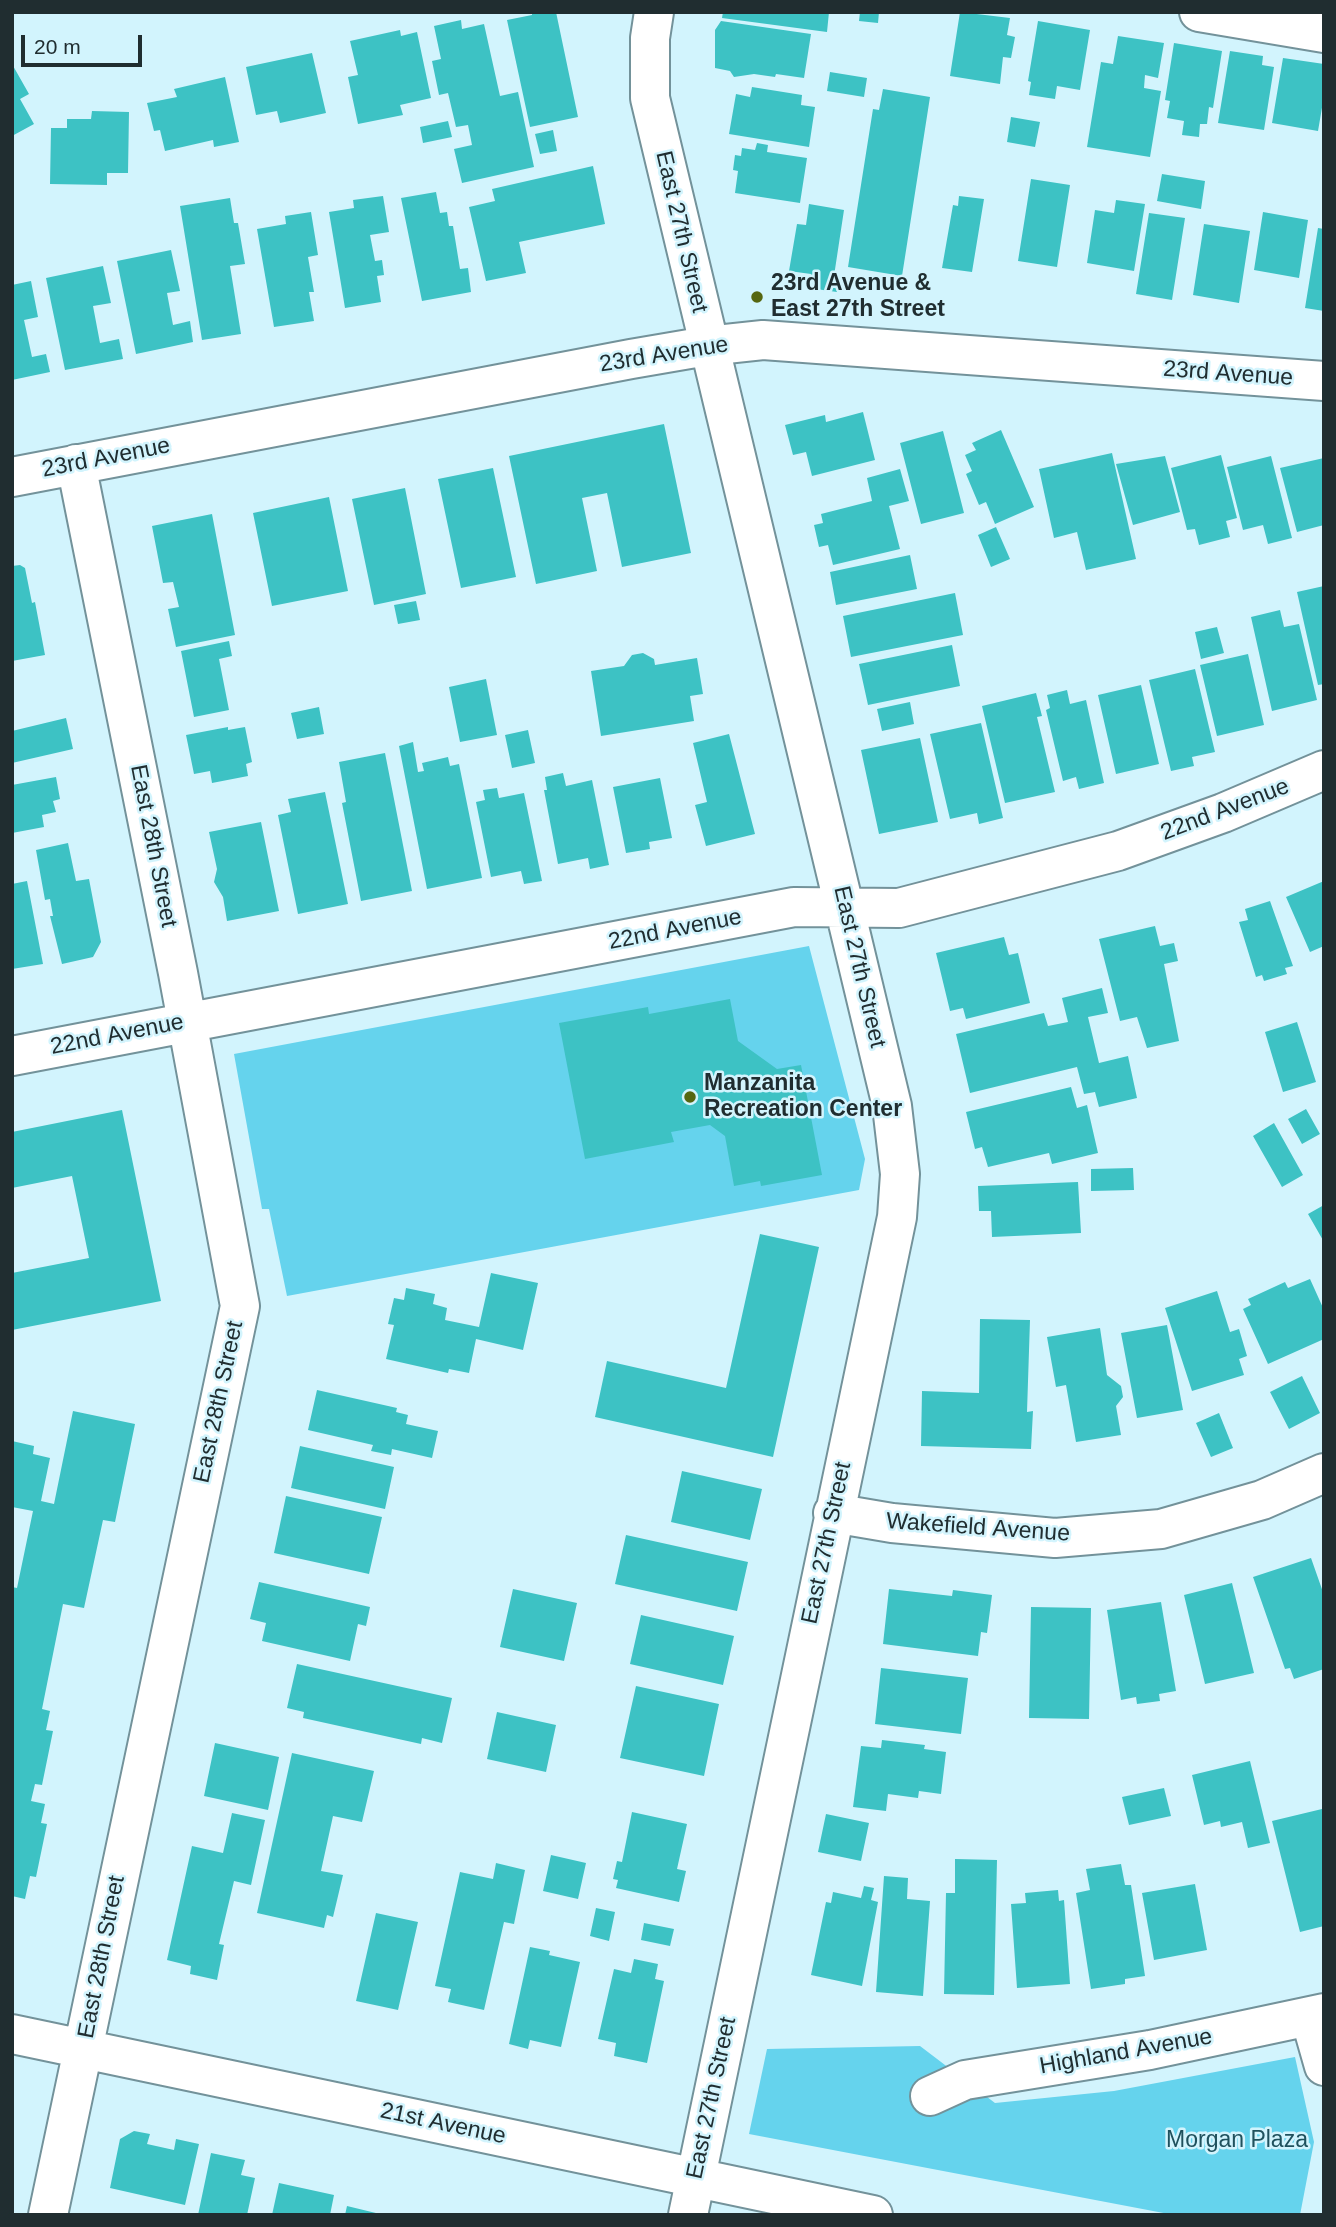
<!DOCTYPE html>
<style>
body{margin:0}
#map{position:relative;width:1336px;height:2227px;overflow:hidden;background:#d2f4fd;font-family:Arial,sans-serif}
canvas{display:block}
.frame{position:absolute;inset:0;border:14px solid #202d30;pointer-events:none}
.scale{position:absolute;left:21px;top:35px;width:121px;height:32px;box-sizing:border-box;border:4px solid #202d30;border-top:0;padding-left:9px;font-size:21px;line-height:24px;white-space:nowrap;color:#202d30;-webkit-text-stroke:5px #d2f4fd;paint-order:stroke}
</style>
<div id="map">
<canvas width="1336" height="2227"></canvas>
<div class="frame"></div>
<div class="scale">20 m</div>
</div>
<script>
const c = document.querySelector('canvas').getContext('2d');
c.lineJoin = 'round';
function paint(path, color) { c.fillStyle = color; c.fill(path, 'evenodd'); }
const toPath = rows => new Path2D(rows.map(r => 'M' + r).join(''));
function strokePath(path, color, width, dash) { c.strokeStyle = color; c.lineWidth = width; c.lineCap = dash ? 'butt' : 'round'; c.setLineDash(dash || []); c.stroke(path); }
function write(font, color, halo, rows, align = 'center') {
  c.font = font + ' Arial,sans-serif'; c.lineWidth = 5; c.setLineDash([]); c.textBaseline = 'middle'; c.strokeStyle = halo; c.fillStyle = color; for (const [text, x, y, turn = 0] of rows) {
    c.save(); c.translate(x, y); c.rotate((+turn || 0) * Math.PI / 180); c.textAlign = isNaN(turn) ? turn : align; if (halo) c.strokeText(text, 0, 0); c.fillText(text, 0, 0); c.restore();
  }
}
paint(toPath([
 [809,946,865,1159,859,1190,287,1296,269,1209,262,1209,234,1054],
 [920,2046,995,2103,1114,2091,1295,2057,1314,2142,1300,2215,1174,2215,749,2134,767,2049]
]), '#65d3ed');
paint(toPath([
 [532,12,556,12,578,117,530,127,507,20,532,15],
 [723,12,829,12,827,32,722,18],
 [860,12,879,12,878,23,859,21],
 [960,12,1010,18,1007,35,1015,37,1011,58,1003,57,1000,84,950,76],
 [461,20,462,29,484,24,500,96,518,92,534,167,462,183,454,149,472,145,468,125,456,127,448,93,439,95,432,61,441,59,434,26],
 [721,21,811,34,804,78,776,74,775,77,754,74,734,77,730,71,715,68,715,30],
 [1038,21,1090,30,1080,90,1057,86,1055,99,1029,95,1031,82,1028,81],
 [400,30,401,36,417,32,431,98,400,105,403,115,358,124,348,77,358,75,350,41],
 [1118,36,1164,43,1158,78,1145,75,1144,88,1161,91,1150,157,1087,147,1101,62,1113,64],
 [1174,43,1222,51,1213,108,1209,107,1207,124,1200,124,1199,137,1182,135,1184,121,1167,118,1170,101,1165,100],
 [1230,51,1263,56,1262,65,1274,67,1264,130,1218,123],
 [312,53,326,113,280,123,277,111,256,115,246,67],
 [1283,58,1324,64,1324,96,1318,131,1272,123],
 [12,64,29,94,20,99,34,124,12,136],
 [830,72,867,78,864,97,827,91],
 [225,77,239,142,214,147,213,140,165,151,160,130,154,131,147,103,177,97,174,89],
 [752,87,802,95,801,105,815,107,809,147,729,134,736,94,750,97],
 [883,89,930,97,902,276,848,267,873,109,879,110],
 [92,111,129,112,128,173,107,173,107,185,50,184,51,128,67,128,67,119,91,119],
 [1011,117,1040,122,1035,147,1007,142],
 [448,121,452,137,423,143,420,127],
 [553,130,557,151,540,154,535,134],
 [757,143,768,145,767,152,807,158,800,203,735,193,738,171,733,170,735,155,741,156,742,148,755,150],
 [593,166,605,224,519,242,526,273,486,281,469,207,495,201,492,189],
 [1162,174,1205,181,1201,209,1157,201],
 [1031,179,1070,185,1057,267,1018,261],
 [436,192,440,213,447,212,449,226,453,226,460,269,468,268,471,292,422,301,401,198],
 [383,196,389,232,370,235,375,261,382,260,384,275,377,276,381,302,345,308,329,212,354,208,353,200],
 [959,196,984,199,972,272,942,268,953,205,958,206],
 [230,198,234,223,238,223,245,264,230,266,241,334,202,340,180,206],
 [1116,200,1145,204,1134,271,1087,263,1095,210,1114,213],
 [809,204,844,210,834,276,840,277,837,292,809,288,811,274,789,271,797,224,806,225],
 [311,212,318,255,308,257,314,292,309,292,314,321,274,327,257,229,286,224,285,216],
 [1263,212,1308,220,1299,278,1254,270],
 [1149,213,1185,218,1172,300,1136,294],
 [1204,224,1250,231,1239,303,1193,295],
 [1318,228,1324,229,1324,311,1305,308],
 [171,250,180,291,167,293,173,325,190,321,193,342,136,354,117,261],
 [103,266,111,303,93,306,100,343,119,339,123,359,65,370,46,278],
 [31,281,38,317,24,320,32,357,46,354,50,372,12,380,12,285],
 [863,412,875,460,812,476,806,452,793,455,785,425,825,415,826,422],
 [664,424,691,553,622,567,607,493,582,498,597,571,536,584,509,456],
 [1001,430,1034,507,995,524,986,502,979,505,966,474,972,471,965,455,976,450,972,443],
 [943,431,964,513,921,524,900,443],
 [1112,453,1136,559,1086,570,1077,532,1054,538,1039,469],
 [1221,455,1237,518,1226,521,1230,537,1199,545,1195,529,1187,530,1171,468],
 [1165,456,1180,512,1133,525,1116,464],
 [1271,456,1292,538,1268,544,1263,525,1243,530,1227,467],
 [1324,458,1324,525,1297,532,1280,468],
 [493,468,516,577,461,588,438,479],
 [900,469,909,501,889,506,900,549,833,565,828,545,819,547,814,525,823,523,821,514,872,501,867,478],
 [405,488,426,594,374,605,352,499],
 [329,497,348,591,272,606,253,513],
 [212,514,235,635,176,647,168,609,179,607,173,582,163,583,152,526],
 [996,527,1010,559,991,567,978,535],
 [910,555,917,589,836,605,830,572],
 [20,565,25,568,32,603,35,602,45,655,12,661,12,566],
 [1324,586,1324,684,1318,685,1297,592],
 [955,593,963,635,851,657,843,616],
 [416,601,420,620,398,624,394,605],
 [1280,610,1284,627,1299,624,1317,700,1272,711,1251,617],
 [1217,627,1224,653,1201,659,1195,632],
 [229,641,232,656,219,659,229,710,194,717,181,651],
 [952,645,960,686,868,705,859,664],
 [643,653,654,659,655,665,697,658,703,694,690,696,694,721,601,736,591,671,624,666,632,655],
 [1248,654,1264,725,1217,736,1200,665],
 [1195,669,1215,752,1192,757,1194,766,1171,771,1149,680],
 [486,679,497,735,460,742,449,687],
 [1141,685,1159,764,1116,774,1098,695],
 [1067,690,1070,704,1086,700,1104,783,1079,789,1076,777,1063,781,1046,710,1050,708,1047,695],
 [1036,693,1042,716,1037,717,1055,792,1005,803,982,706],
 [910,702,914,724,882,731,877,709],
 [319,707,324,734,297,739,291,713],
 [66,718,73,749,12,763,12,731],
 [981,723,1003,818,979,824,977,813,950,819,930,734],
 [228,727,228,730,245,727,252,762,246,764,248,776,212,783,210,771,194,774,186,735],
 [528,730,535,763,512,768,505,735],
 [729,734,755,834,706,846,695,805,707,802,693,743],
 [920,738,938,822,879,834,861,750],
 [413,742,418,772,424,771,422,763,448,757,450,766,459,764,482,878,427,889,399,746],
 [385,753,412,891,361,901,342,803,346,802,339,762],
 [563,773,566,786,592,780,609,865,590,869,588,858,558,864,544,790,547,790,545,777],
 [56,777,60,799,53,801,56,812,42,815,44,827,12,833,12,785],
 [660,778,672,838,649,842,650,849,626,853,613,787],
 [497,788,499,798,524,793,542,881,524,884,521,871,491,877,476,802,485,800,483,790],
 [325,792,348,904,298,914,278,815,291,812,288,799],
 [261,822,279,911,227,921,223,897,214,882,217,869,209,832],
 [68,843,76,881,89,879,101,942,93,957,62,964,50,916,53,916,50,899,45,900,36,850],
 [27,881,43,964,12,969,12,884],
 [1324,881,1324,946,1310,952,1286,897],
 [1270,901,1293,966,1285,968,1287,974,1264,981,1262,975,1256,977,1239,922,1248,920,1245,909],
 [1155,926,1160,946,1174,943,1178,961,1164,964,1179,1041,1147,1048,1137,1017,1120,1021,1099,939],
 [1004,937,1009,955,1018,953,1030,1003,966,1019,963,1008,950,1011,936,953],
 [1102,988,1108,1013,1088,1017,1099,1063,1128,1056,1137,1098,1099,1107,1095,1092,1084,1094,1077,1067,970,1093,956,1034,1044,1013,1048,1026,1068,1022,1062,998],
 [730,999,738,1041,777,1069,801,1065,822,1175,761,1186,760,1181,734,1186,725,1136,710,1125,671,1132,674,1142,585,1159,559,1023,648,1007,649,1014],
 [1297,1022,1316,1082,1283,1092,1265,1032],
 [1071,1087,1077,1108,1087,1105,1098,1153,1052,1164,1049,1153,988,1167,982,1147,975,1149,966,1112],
 [1306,1109,1320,1134,1302,1144,1288,1119],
 [122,1110,161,1301,12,1330,12,1273,89,1258,72,1176,12,1188,12,1132],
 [1274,1123,1303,1175,1282,1187,1253,1136],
 [1133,1168,1134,1190,1091,1191,1091,1169],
 [1078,1182,1081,1233,992,1237,991,1211,979,1211,978,1186],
 [1324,1205,1324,1242,1308,1214],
 [760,1234,819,1247,773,1457,595,1417,607,1361,726,1388],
 [491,1273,538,1283,523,1350,476,1339,469,1373,449,1369,448,1373,386,1359,394,1325,388,1324,394,1298,404,1300,406,1288,435,1294,433,1304,447,1308,445,1320,479,1327],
 [1310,1279,1324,1310,1324,1339,1268,1364,1243,1309,1251,1305,1248,1299,1285,1282,1288,1288],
 [1217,1291,1230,1332,1239,1329,1247,1356,1239,1359,1244,1375,1192,1391,1165,1308],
 [980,1319,1030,1320,1027,1412,1033,1411,1031,1449,921,1446,922,1391,979,1393],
 [1167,1325,1183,1410,1137,1418,1121,1333],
 [1100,1328,1107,1375,1121,1386,1123,1397,1116,1406,1121,1435,1076,1442,1066,1385,1056,1387,1047,1337],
 [1302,1376,1320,1413,1289,1429,1270,1392],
 [317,1390,397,1408,396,1412,408,1415,406,1424,438,1431,432,1458,392,1449,391,1455,371,1451,373,1445,308,1430],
 [73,1411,135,1424,115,1522,103,1520,84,1608,63,1604,42,1709,50,1711,46,1730,53,1731,42,1785,35,1784,31,1801,45,1804,41,1823,47,1824,36,1877,30,1876,25,1899,12,1896,12,1587,17,1588,33,1511,12,1507,12,1441,34,1446,33,1454,50,1458,41,1501,54,1504],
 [1219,1413,1233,1448,1211,1457,1196,1423],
 [300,1446,394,1467,385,1509,291,1488],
 [682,1471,762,1489,750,1540,671,1522],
 [286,1496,382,1517,369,1574,274,1553],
 [626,1535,748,1562,737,1611,615,1584],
 [1311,1558,1324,1595,1324,1669,1294,1679,1290,1668,1285,1669,1253,1577],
 [259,1582,370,1607,366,1626,358,1624,350,1661,262,1641,266,1623,250,1619],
 [1232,1583,1254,1673,1205,1684,1184,1595],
 [513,1589,577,1603,564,1661,500,1647],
 [889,1589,952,1596,953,1590,992,1595,987,1633,981,1632,978,1656,883,1644],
 [1161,1602,1176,1691,1159,1694,1160,1701,1137,1704,1136,1697,1121,1700,1107,1610],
 [1031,1607,1091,1608,1089,1719,1029,1718],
 [641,1615,734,1636,723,1685,630,1664],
 [297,1664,452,1698,442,1743,422,1738,421,1744,303,1718,304,1712,287,1708],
 [881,1668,968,1678,961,1734,875,1724],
 [636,1686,719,1704,704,1776,620,1758],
 [497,1712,556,1725,546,1772,487,1759],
 [882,1740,925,1745,924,1749,946,1752,941,1794,919,1791,918,1798,888,1794,886,1811,853,1807,861,1746,881,1748],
 [215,1743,279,1757,268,1810,204,1796],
 [292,1753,374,1771,362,1822,333,1816,321,1871,343,1875,333,1917,327,1915,324,1928,257,1913],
 [1250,1761,1270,1843,1248,1848,1242,1822,1221,1827,1220,1821,1204,1825,1192,1775],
 [1164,1788,1171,1816,1129,1825,1122,1797],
 [1322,1809,1324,1926,1300,1932,1272,1821],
 [632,1812,687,1824,677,1869,686,1871,679,1902,616,1888,618,1880,613,1879,617,1861,622,1862],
 [232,1813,265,1820,251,1885,234,1881,219,1944,224,1945,217,1980,190,1974,191,1966,167,1960,192,1846,223,1853],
 [826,1814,869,1823,861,1861,818,1852],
 [551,1855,586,1863,578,1899,543,1891],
 [955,1859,997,1860,994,1995,944,1994,946,1893,955,1893],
 [496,1863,525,1870,514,1924,504,1922,484,2010,448,2002,451,1989,435,1986,460,1872,493,1879],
 [1121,1864,1125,1885,1131,1885,1145,1976,1125,1979,1125,1984,1091,1989,1076,1893,1090,1890,1086,1869],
 [884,1876,908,1878,907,1899,930,1901,923,1996,876,1992],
 [1195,1884,1207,1950,1154,1960,1142,1893],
 [864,1886,874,1888,871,1900,878,1902,862,1986,811,1975,826,1902,831,1903,833,1892,861,1898],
 [1058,1890,1059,1901,1064,1900,1070,1984,1017,1988,1011,1904,1026,1903,1025,1893],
 [596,1908,615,1912,609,1941,590,1936],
 [376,1913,418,1922,398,2010,356,2001],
 [644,1923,674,1929,670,1946,641,1940],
 [530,1947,550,1951,549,1955,580,1962,561,2047,530,2040,528,2049,509,2044],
 [634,1959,658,1964,655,1979,664,1981,647,2063,614,2056,616,2043,598,2039,614,1969,631,1973],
 [134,2131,150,2134,147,2144,174,2150,176,2139,199,2144,185,2205,110,2188,120,2139],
 [211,2153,245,2160,241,2175,255,2178,247,2215,198,2215],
 [279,2183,334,2195,330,2215,272,2215],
 [347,2206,380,2214,380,2215,345,2215]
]), '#3dc2c4');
const minor = toPath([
 [654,12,650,38,650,98,892,1106,900,1174,897,1217,688,2215],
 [1199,12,1324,33],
 [12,477,631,359,707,346,763,340,1324,381],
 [12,1056,794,907,899,908,1118,851,1223,813,1324,770],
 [833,1513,892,1523,1055,1538,1161,1529,1262,1500,1324,1473],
 [1310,2017,1324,2066],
 [12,2034,873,2215],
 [930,2096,965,2080,1150,2050,1324,2013],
 [48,2215,240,1306,178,973,76,464]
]);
strokePath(minor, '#73929a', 42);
strokePath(minor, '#fff', 38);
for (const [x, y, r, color] of [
 [757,297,7,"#556610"],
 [690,1097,7,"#556610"]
]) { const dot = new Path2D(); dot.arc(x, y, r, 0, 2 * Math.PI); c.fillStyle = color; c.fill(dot); strokePath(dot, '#d2f4fd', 2.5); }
write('23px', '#202d30', '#d2f4fd', [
 ["East 27th Street",681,232,77],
 ["23rd Avenue",664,355,-9],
 ["23rd Avenue",1228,374,4],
 ["23rd Avenue",106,458,-11],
 ["22nd Avenue",1225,810,-21],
 ["East 28th Street",153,846,79],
 ["22nd Avenue",675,930,-11],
 ["East 27th Street",859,967,77],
 ["22nd Avenue",117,1035,-11],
 ["East 28th Street",219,1402,-78],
 ["Wakefield Avenue",978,1528,4],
 ["East 27th Street",827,1543,-78],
 ["East 28th Street",102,1957,-79],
 ["Highland Avenue",1126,2052,-10],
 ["East 27th Street",712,2098,-78],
 ["21st Avenue",443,2124,12]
]);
write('bold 23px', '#202d30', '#d2f4fd', [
 ["23rd Avenue &",771,284],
 ["East 27th Street",771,310],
 ["Manzanita",704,1084],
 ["Recreation Center",704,1110]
], 'left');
write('23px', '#1f515d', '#d2f4fd', [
 ["Morgan Plaza",1237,2141]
]);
</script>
